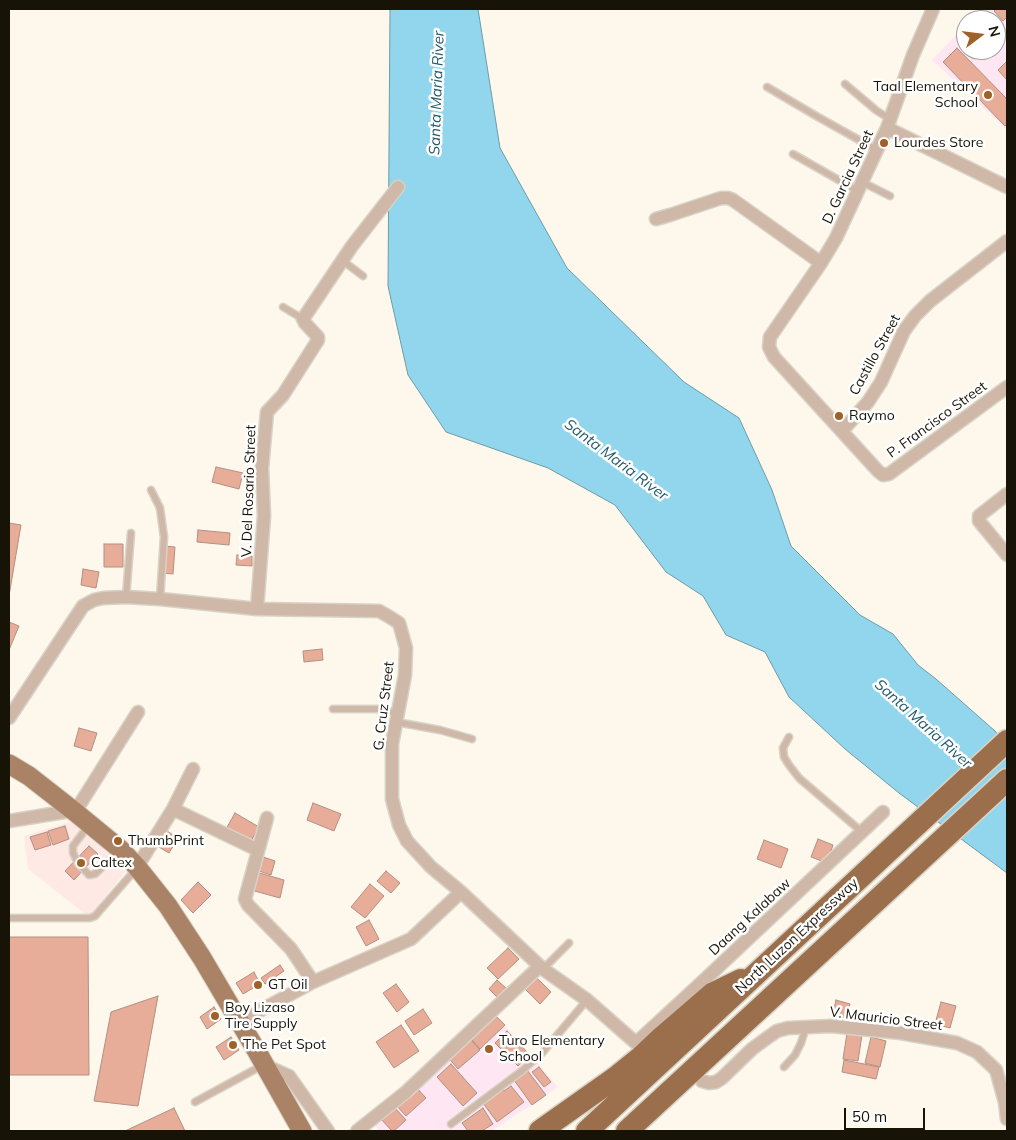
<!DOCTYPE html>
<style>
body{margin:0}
#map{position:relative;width:1016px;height:1140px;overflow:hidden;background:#fdf8eb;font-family:Mulish,sans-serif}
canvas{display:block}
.frame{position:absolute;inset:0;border:10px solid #171307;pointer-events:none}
.north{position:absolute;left:956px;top:10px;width:50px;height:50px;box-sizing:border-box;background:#fff;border:1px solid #a2a19c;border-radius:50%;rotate:75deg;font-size:14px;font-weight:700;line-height:20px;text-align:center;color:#171307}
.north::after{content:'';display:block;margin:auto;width:18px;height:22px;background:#9f6127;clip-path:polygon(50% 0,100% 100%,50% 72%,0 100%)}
.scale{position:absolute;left:844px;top:1108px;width:81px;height:22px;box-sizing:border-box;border:2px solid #171307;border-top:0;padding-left:6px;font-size:15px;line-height:18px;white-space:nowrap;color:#171307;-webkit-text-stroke:4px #fff;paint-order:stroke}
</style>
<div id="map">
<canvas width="1016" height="1140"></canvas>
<div class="frame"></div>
<div class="north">N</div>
<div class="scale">50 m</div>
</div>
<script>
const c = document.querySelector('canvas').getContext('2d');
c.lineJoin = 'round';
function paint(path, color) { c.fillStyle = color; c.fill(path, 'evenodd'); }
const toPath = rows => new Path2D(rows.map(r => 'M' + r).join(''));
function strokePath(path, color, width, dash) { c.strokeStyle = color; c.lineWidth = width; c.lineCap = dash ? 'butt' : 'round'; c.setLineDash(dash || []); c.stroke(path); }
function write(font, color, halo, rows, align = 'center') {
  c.font = font + ' Mulish,sans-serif'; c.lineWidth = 5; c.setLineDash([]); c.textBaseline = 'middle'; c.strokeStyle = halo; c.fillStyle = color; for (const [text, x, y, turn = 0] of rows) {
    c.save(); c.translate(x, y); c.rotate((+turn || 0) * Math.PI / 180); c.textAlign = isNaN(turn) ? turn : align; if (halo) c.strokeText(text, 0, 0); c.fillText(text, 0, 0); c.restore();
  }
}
paint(toPath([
 [76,820,125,872,89,917,28,869,24,836]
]), '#fee9e4');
paint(toPath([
 [982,9,1007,9,1007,130,932,60,966,25,966,50,996,50,996,20,971,20],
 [493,1012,558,1087,492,1131,379,1131,372,1122]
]), '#fee7f3');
const water = toPath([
 [390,9,478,9,500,148,567,268,684,382,739,418,772,490,791,546,860,615,893,634,918,665,936,679,995,731,1007,744,1007,873,899,793,845,749,789,697,765,652,726,635,703,596,666,572,615,505,548,468,446,432,408,375,388,286,390,9]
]);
paint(water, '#91d6ec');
strokePath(water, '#6c9ca7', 1);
const building = toPath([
 [996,9,1007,9,1007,17,1003,21,994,11,996,9],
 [986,12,995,20,978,20,986,12],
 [957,48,1007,99,1007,124,1005,126,943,62,957,48],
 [1007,61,1007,80,998,70,1007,61],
 [216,467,243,473,239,489,212,482,216,467],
 [9,523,21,525,9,596,9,523],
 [198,530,230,533,229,545,197,542,198,530],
 [104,544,123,544,123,567,104,567,104,544],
 [164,546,175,547,173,574,163,573,164,546],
 [237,555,252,556,252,566,236,565,237,555],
 [83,569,99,572,96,588,81,585,83,569],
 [9,622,19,626,9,650,9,622],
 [322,649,323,660,304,662,303,651,322,649],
 [79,728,97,733,91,751,74,746,79,728],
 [313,803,341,814,334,831,307,820,313,803],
 [235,813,259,827,250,843,226,829,235,813],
 [65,826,69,839,53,845,48,831,65,826],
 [167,831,178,838,169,853,157,846,167,831],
 [47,832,51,845,35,850,30,837,47,832],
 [818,839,833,845,827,863,811,857,818,839],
 [764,840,788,849,781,868,757,859,764,840],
 [89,846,98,854,74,880,65,871,89,846],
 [260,856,275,861,271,875,256,870,260,856],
 [386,871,400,883,391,893,377,881,386,871],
 [256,872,284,880,280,898,251,890,256,872],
 [198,882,211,895,193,913,181,900,198,882],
 [370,884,384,896,365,918,351,907,370,884],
 [369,920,379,939,366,946,356,927,369,920],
 [9,937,88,937,89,1075,9,1075,9,937],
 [508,948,519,959,498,979,487,968,508,948],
 [280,965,284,971,265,984,261,978,280,965],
 [254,972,260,984,243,994,236,983,254,972],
 [535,976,551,992,540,1004,524,988,535,976],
 [497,980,507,989,498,998,489,989,497,980],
 [396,984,409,1002,397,1012,383,993,396,984],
 [158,996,138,1106,94,1101,111,1012,158,996],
 [836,1000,850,1004,846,1018,833,1014,836,1000],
 [941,1002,956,1006,950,1028,935,1024,941,1002],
 [214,1007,221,1019,207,1029,200,1017,214,1007],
 [423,1009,432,1023,414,1035,405,1021,423,1009],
 [493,1013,505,1025,480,1049,469,1037,493,1013],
 [401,1025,419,1051,394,1068,376,1042,401,1025],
 [507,1031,530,1055,518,1066,495,1043,507,1031],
 [847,1033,862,1035,858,1061,843,1059,847,1033],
 [468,1036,480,1050,458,1069,446,1055,468,1036],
 [231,1037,239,1050,224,1060,216,1047,231,1037],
 [871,1037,886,1041,880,1067,865,1063,871,1037],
 [844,1060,879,1067,876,1079,842,1072,844,1060],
 [451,1064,477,1093,463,1106,437,1077,451,1064],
 [539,1067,551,1082,544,1087,532,1072,539,1067],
 [527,1070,546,1095,532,1105,514,1080,527,1070],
 [415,1086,426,1098,406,1116,395,1104,415,1086],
 [511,1086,524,1102,497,1122,483,1103,503,1088,504,1091,511,1086],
 [394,1107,406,1120,394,1131,392,1131,381,1119,394,1107],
 [174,1108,185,1131,125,1131,174,1108],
 [483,1108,493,1124,482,1131,468,1131,462,1123,483,1108]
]);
paint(building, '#e8ad98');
strokePath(building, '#b18f83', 1);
const lane = toPath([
 [996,33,1000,31,1007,34],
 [974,55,979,50],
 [845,84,877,111,890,119],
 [767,87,818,117,877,150],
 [793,154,858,191],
 [862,182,890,196],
 [343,261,363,276],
 [283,307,303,319],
 [151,490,160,508,164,537,160,599],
 [126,597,131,533],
 [333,709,378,709,397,713],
 [396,722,440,730,472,739],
 [789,737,783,748,784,757,789,765,799,778,862,832],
 [89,825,73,846,73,853,78,863,89,875,95,874,119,851],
 [9,918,90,918,95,916,136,869],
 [543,969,569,943],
 [784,1067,795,1055,801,1043,806,1027],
 [195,1102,263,1065],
 [451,1124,523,1070,542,1053,587,1000]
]);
const street = toPath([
 [933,9,913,55,887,128,836,238,821,263,770,337,769,347,774,357,878,471,883,475,889,474,1007,387],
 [887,128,1007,187],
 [656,219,670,215,721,198,728,198,733,200,821,263],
 [842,431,868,402,881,382,904,331,915,316,930,301,1007,241],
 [1007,494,979,516,979,521,1007,555],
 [257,609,264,516,262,468,267,412,283,395,318,340,318,337,305,323,303,319,352,246,398,187],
 [9,718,83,606,94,600,103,598,126,597,160,599,257,609,379,611,388,616,399,623,406,648,405,675,392,744,392,799,399,825,407,841,431,867,461,892,543,969,587,1000,636,1043,644,1048],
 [173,809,258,850],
 [267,818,245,899,248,905,291,949,313,982],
 [9,821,70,811,75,812,138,712],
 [137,867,173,809,193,769],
 [239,1022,313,982,411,939,461,892],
 [636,1043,700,984,883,812],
 [264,1065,289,1076,328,1131],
 [702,1081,709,1083,716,1082,722,1078,752,1049,767,1038,777,1031,788,1028,831,1026,901,1033,957,1043,977,1052,996,1070,1005,1102,1007,1119],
 [357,1131,406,1092,540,966]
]);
const primary = toPath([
 [9,764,29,776,75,812,120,849,137,867,168,906,202,958,255,1048,302,1131]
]);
const highway = toPath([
 [540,1131,615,1078,641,1057,661,1038,712,994,741,980],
 [587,1131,1007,741],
 [627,1131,1007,780]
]);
strokePath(lane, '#d8d3c7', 9);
strokePath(street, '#d8d3c7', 15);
strokePath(primary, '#d8d3c7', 21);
strokePath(highway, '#d8d3c7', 25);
strokePath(lane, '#cfb8a8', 6);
strokePath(street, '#cfb8a8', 12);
strokePath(primary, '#aa8265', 19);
strokePath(highway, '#9b6f4c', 22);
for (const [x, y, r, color] of [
 [988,95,5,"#9f6127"],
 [884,143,5,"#9f6127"],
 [839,416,5,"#9f6127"],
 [118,841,5,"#9f6127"],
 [81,863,5,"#9f6127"],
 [258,985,5,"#9f6127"],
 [215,1016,5,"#9f6127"],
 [233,1045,5,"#9f6127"],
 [489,1049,5,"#9f6127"]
]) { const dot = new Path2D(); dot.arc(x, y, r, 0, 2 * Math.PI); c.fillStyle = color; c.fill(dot); strokePath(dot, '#fff', 2); }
write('14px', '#171307', '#fff', [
 ["Taal Elementary",978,87,"right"],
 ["School",978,103,"right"],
 ["Lourdes Store",894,143],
 ["Raymo",849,416],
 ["ThumbPrint",128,841],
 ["Caltex",91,863],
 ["GT Oil",268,985],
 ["Boy Lizaso",225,1008],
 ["Tire Supply",225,1024],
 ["Turo Elementary",499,1041],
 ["School",499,1057],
 ["The Pet Spot",243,1045]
], 'left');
write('14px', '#171307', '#fff', [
 ["D. Garcia Street",848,177,-65],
 ["Castillo Street",875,355,-61],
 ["P. Francisco Street",937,420,-36],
 ["V. Del Rosario Street",249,491,-88],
 ["G. Cruz Street",384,706,-83],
 ["Daang Kalabaw",750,917,-43],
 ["North Luzon Expressway",797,936,-43],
 ["V. Mauricio Street",886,1019,7]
]);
write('italic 15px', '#245b6c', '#fff', [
 ["Santa Maria River",437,93,-88],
 ["Santa Maria River",616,460,37],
 ["Santa Maria River",923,724,42]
]);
</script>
